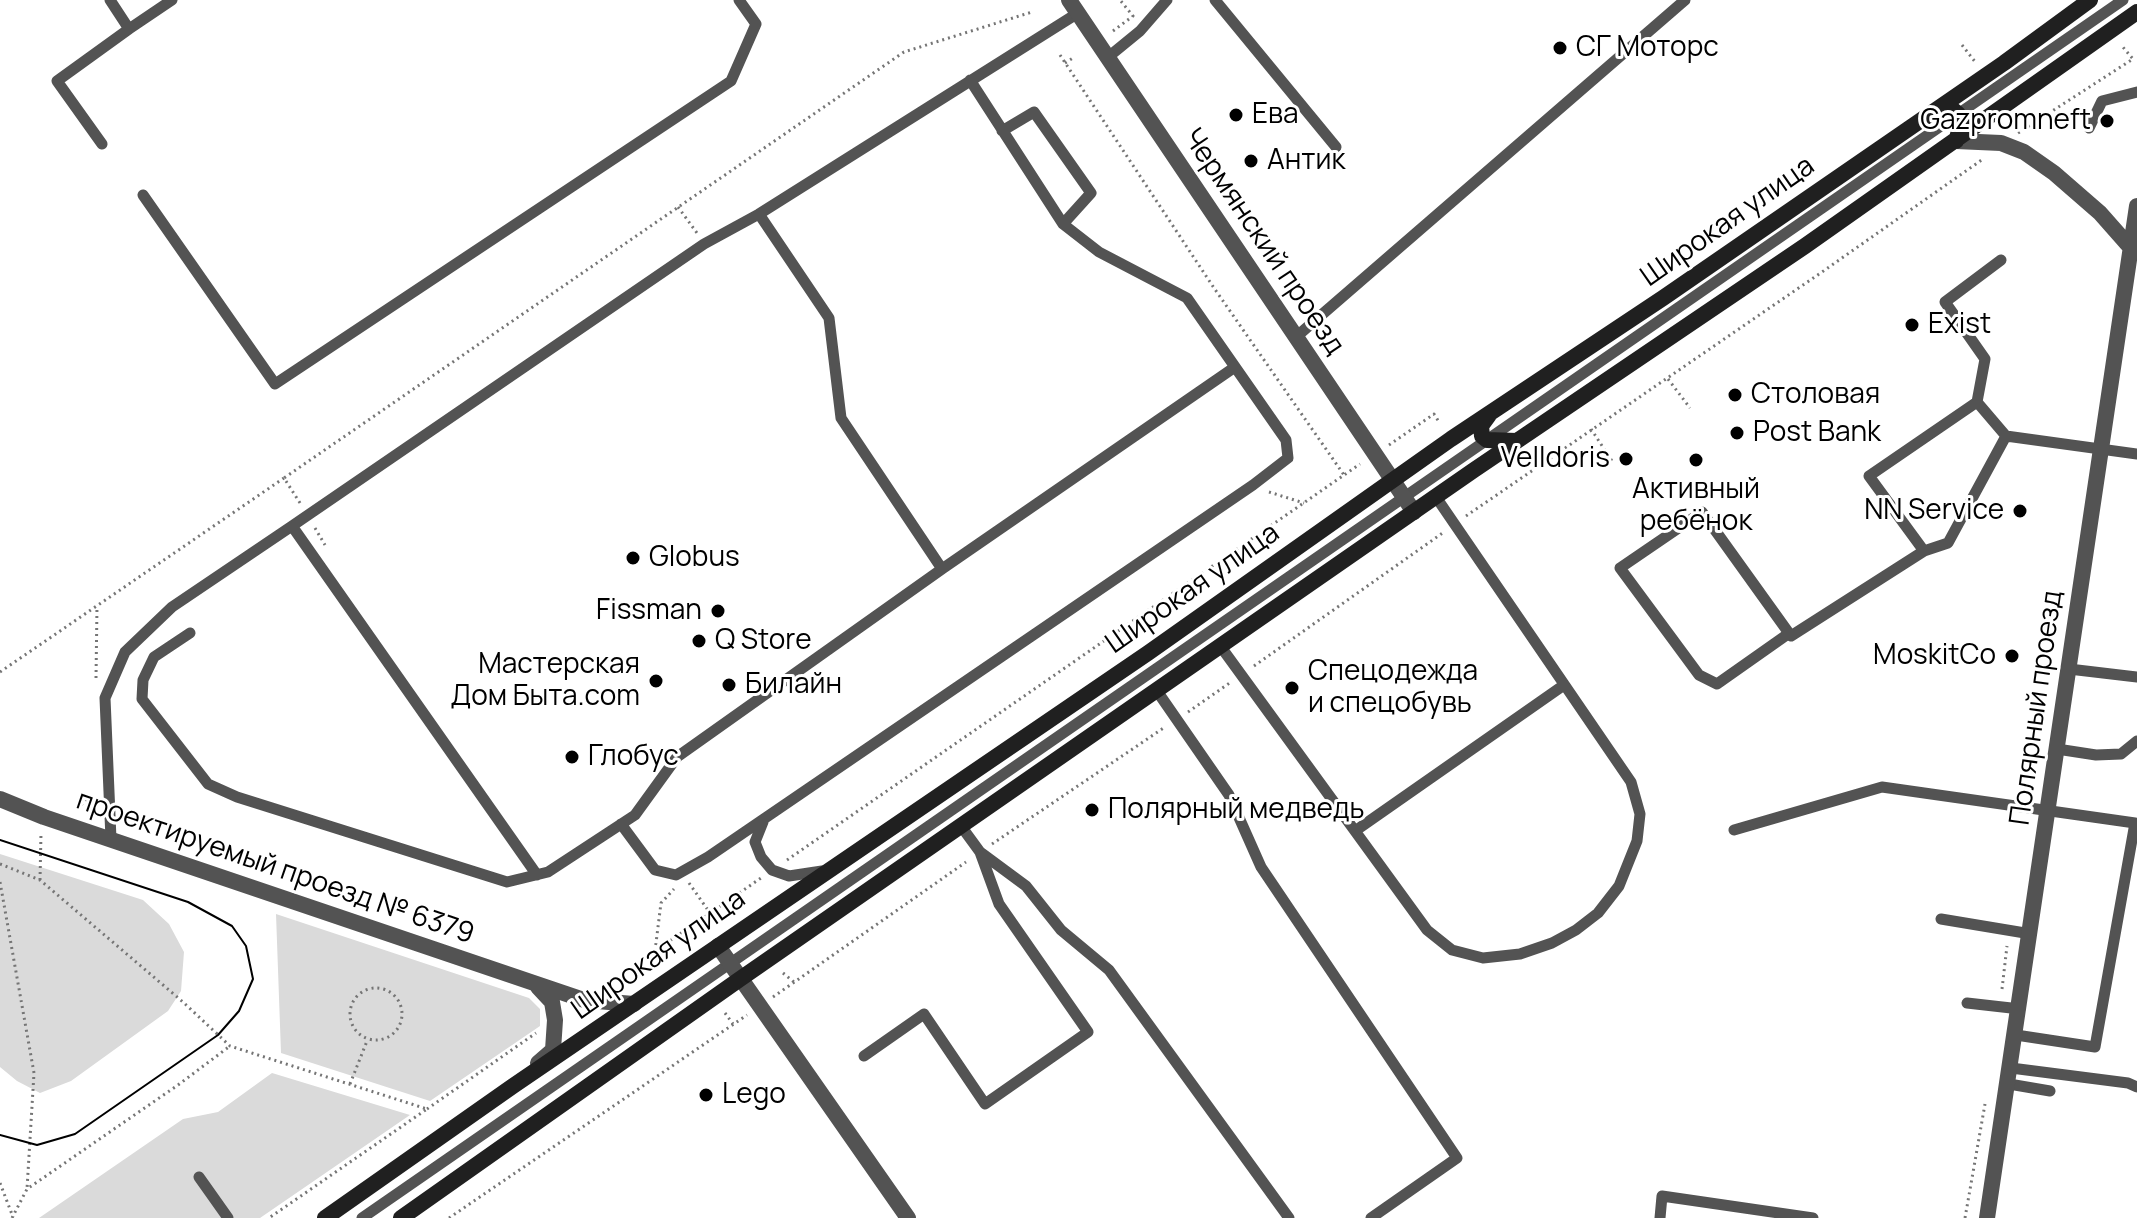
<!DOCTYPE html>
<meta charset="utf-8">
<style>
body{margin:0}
canvas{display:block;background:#fff}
</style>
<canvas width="2137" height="1218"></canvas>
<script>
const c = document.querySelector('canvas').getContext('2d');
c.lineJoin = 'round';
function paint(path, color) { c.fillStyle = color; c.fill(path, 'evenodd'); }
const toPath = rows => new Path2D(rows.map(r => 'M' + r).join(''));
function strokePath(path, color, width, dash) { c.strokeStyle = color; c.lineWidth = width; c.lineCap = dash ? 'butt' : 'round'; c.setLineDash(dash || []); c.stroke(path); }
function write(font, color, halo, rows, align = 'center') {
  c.font = font + ' Manrope,sans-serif'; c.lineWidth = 6; c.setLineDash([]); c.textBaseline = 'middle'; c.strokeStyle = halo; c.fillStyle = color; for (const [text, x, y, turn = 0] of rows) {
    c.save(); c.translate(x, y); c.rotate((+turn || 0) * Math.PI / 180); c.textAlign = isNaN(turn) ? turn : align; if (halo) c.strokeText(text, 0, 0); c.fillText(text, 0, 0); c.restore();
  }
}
paint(toPath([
 [0,854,143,900,169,924,184,952,181,991,168,1011,71,1081,40,1093,17,1081,0,1067],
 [276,914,529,998,540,1009,540,1026,430,1101,281,1053],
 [272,1073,410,1115,260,1218,39,1218,183,1119,218,1112]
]), '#dadada');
strokePath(toPath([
 [1113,31,1133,16,1120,0],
 [1962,45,1976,63],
 [1060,55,1214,288,1344,475],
 [1065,63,1073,58],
 [2018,133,2133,59,2122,46],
 [678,207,697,233],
 [1668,379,1690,408],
 [1591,429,1612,461],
 [1389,445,1434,414,1439,422],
 [1269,492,1304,503],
 [300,503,284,478,904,52,1032,12],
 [1466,516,1822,272,1983,159],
 [315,528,325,545],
 [1254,666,1444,532],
 [0,672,284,478],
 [96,678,97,606],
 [1188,712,1231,682],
 [81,805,94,793],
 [992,844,1165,727],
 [787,860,1360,464],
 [0,864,40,880,183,1002,230,1046,427,1109,269,1218],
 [40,880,41,833],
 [0,882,34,1073,27,1189],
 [689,883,710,913],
 [728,901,738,913],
 [655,951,661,903,674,889],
 [783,973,794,982],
 [606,985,761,878],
 '350 1014a26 26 0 1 1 52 0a26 26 0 1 1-52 0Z',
 [2002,989,2007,946],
 [773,997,966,862],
 [725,1013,733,1024],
 [350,1084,367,1041],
 [427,1109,536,1033],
 [0,1183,13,1217],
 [12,1218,27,1189,178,1085,230,1046],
 [449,1218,747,1015],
 [1965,1218,1985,1104]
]), '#757575', 3, [2, 4]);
strokePath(toPath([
 [110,0,129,29,172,0],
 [1215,0,1336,147],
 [1107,58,1140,31,1167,0],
 [2089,128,2102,101,2137,92],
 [1002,131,1034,112,1091,193,1063,224],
 [102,144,57,81,129,29],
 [143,195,275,384,731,81,756,24,739,0],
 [1296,337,1685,0],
 [1977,402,1985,359,1945,302,2001,260],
 [292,526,704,244,759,214],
 [1924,551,1869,476,1977,402,2006,436],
 [942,569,1235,367],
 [190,633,154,657,143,680,142,699,208,784,237,797,507,882,548,872,635,815,677,757,942,569,841,418,829,318,759,214,1078,13],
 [1788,634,1717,684,1699,675,1620,568,1702,512,1791,636,1924,551,1948,543,2006,436,2137,454],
 [1221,647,1355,831,1564,685],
 [2069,669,2137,677],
 [1157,691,1229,795,1261,867,1457,1158,1371,1218],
 [2057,749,2096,755,2121,754,2137,741],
 [763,822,755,842,761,857,772,870,789,876,822,871],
 [621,824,655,870,676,875,708,857,1253,485,1288,458,1286,440,1187,298,1099,252,1063,224,970,80],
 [961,826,980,852,1026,886,1061,930,1109,970,1289,1218],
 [1734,830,1882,787,2135,823,2095,1047,2016,1035],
 [1355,831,1427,930,1452,950,1483,958,1520,954,1552,943,1576,930,1598,913,1619,886,1637,841,1640,814,1631,782,1436,497],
 [111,839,105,698,125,652,172,607,292,526,537,875],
 [1941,919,2031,934],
 [1967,1003,2020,1009],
 [864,1056,924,1014,985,1104,1088,1032,999,904,980,852],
 [2011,1068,2128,1083,2137,1087],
 [2009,1084,2050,1091],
 [199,1177,228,1218],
 [362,1218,2123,0],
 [1660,1218,1662,1196,1813,1218]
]), '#535353', 11);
strokePath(toPath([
 [1069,0,1414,512],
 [1956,141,2001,143,2024,152,2054,173,2100,213,2130,247],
 [0,799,44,817,584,1000,634,1004],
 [718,946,908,1218],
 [538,1063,553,1050,555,1020,552,1002,538,987],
 [1987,1218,2137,206]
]), '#535353', 16);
strokePath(toPath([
 [1938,109,1952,109,1958,114,1962,122,1956,141],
 [1489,415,1481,426,1482,436,1487,440,1517,441],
 [325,1218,513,1086,1148,653,1451,439,1663,298,2004,63,2090,0],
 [401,1218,740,979,1474,470,1805,246,2137,12]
]), '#202020', 16);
strokePath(toPath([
 [0,840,188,902,232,926,246,946,253,979,239,1011,218,1035,75,1134,37,1145,0,1135]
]), '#000', 2);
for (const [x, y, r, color] of [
 [1560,48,8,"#000"],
 [1236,115,8,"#000"],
 [2107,121,8,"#000"],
 [1251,161,8,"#000"],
 [1912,325,8,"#000"],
 [1735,395,8,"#000"],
 [1737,433,8,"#000"],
 [1626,459,8,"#000"],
 [1696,460,8,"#000"],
 [2020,511,8,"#000"],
 [633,558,8,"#000"],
 [718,611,8,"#000"],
 [699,641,8,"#000"],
 [2012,656,8,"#000"],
 [656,681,8,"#000"],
 [729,685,8,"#000"],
 [1292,688,8,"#000"],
 [572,757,8,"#000"],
 [1092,810,8,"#000"],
 [706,1095,8,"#000"]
]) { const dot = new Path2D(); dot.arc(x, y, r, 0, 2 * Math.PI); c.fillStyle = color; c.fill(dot); strokePath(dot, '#fff', 3); }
write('28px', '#000', '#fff', [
 ["СГ Моторс",1576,48],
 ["Ева",1252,115],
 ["Gazpromneft",2091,121,"right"],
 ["Антик",1267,161],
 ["Exist",1928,325],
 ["Столовая",1751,395],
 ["Post Bank",1753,433],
 ["Velldoris",1610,459,"right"],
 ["Активный",1696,490,"center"],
 ["ребёнок",1696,522,"center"],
 ["NN Service",2004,511,"right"],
 ["Globus",649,558],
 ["Fissman",702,611,"right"],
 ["Q Store",715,641],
 ["MoskitCo",1996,656,"right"],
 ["Мастерская",640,665,"right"],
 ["Дом Быта.com",640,697,"right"],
 ["Спецодежда",1308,672],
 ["и спецобувь",1308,704],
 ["Билайн",745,685],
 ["Глобус",588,757],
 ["Полярный медведь",1108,810],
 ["Lego",722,1095]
], 'left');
write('28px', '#000', '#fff', [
 ["Широкая улица",1728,222,-35],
 ["Чермянский проезд",1263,242,56],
 ["Широкая улица",1193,589,-35],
 ["Полярный проезд",2037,708,-82],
 ["проектируемый проезд № 6379",275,868,19],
 ["Широкая улица",659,955,-35]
]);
</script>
